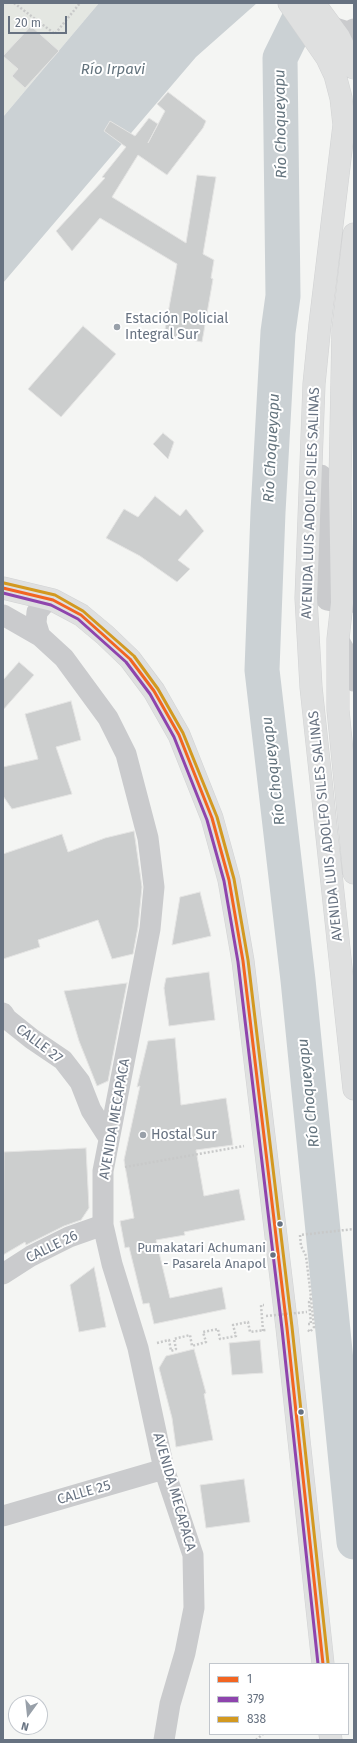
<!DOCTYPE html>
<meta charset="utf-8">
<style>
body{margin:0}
#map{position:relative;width:357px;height:1743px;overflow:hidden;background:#f4f5f3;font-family:"Fira Sans",sans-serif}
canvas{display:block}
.frame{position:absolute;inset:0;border:4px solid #677281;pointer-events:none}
.legend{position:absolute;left:209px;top:1663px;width:140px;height:72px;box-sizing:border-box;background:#fff;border:1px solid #c2c7cd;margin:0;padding:5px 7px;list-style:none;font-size:12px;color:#677281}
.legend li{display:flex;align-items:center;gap:8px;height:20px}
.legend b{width:20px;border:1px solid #c2c7cd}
.north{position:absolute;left:8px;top:1695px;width:40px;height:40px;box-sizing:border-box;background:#fff;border:1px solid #c2c7cd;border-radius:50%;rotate:195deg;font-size:11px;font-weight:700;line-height:16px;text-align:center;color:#677281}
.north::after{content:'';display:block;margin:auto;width:14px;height:18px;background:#98a0a9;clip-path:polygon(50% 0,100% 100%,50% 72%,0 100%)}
.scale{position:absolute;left:8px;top:16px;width:59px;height:18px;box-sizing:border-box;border:2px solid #677281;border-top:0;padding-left:5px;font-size:12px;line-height:14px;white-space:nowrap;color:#677281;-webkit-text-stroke:3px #fff;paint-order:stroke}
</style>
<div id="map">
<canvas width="357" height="1743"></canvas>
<div class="frame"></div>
<ul class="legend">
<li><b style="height:5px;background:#f26522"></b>1</li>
<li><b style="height:5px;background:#8e44ad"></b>379</li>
<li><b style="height:5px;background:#d39920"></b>838</li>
</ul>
<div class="north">N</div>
<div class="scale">20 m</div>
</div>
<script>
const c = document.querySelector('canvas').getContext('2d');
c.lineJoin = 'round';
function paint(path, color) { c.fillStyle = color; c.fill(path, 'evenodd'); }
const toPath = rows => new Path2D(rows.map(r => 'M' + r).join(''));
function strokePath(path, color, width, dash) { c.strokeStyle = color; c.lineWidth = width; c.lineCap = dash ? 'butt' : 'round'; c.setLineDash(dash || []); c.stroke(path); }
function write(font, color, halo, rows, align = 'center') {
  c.font = font + ' "Fira Sans",sans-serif'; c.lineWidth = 4; c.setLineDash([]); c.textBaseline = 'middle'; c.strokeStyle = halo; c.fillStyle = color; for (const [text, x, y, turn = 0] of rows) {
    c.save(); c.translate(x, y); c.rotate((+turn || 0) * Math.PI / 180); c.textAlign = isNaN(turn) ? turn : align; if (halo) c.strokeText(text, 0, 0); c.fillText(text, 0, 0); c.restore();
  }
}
paint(toPath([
 [3,3,99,3,3,117]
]), '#e4e7e2');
paint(toPath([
 [99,3,257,3,196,57,3,283,3,117]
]), '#cbd1d4');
strokePath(toPath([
 [307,3,280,58,283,296,278,332,268,512,262,670,298,980,354,1542]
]), '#cbd1d4', 35);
const building = toPath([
 [31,26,59,51,25,88,12,76,18,69,3,56,31,26],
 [168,92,206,121,203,128,167,175,138,155,112,197,186,243,197,175,216,177,203,254,214,260,211,278,213,279,202,342,164,335,177,264,100,218,72,251,56,231,105,178,102,177,126,147,104,131,110,121,135,136,149,118,158,124,148,143,165,111,157,104,168,92],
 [83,326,116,354,61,417,28,389,83,326],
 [163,433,174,442,168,459,153,444,163,433],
 [155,496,180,516,186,509,204,531,178,560,190,569,177,582,140,556,106,538,124,509,138,517,155,496],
 [19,662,34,675,3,710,3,680,19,662],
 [71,701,81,740,56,747,72,794,12,809,3,796,3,767,38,759,25,714,71,701],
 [134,831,142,887,138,927,133,954,112,959,98,920,38,940,40,947,3,959,3,854,62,834,68,852,105,838,134,831],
 [200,892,211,936,172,945,180,897,200,892],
 [209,972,215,1020,169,1026,164,988,166,978,209,972],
 [127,983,108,1081,97,1086,79,1041,64,991,127,983],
 [175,1038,181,1105,226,1098,233,1145,196,1150,204,1196,239,1189,245,1220,184,1232,185,1235,156,1240,170,1298,222,1287,226,1309,154,1324,149,1303,143,1304,129,1247,125,1248,120,1221,134,1218,124,1160,140,1086,137,1087,148,1041,175,1038],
 [86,1148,89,1208,81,1220,64,1226,26,1245,25,1242,3,1255,4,1152,86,1148],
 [94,1267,106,1327,79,1332,70,1285,94,1267],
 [260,1340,263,1373,232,1375,229,1343,260,1340],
 [194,1349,206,1393,204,1394,213,1440,176,1447,172,1418,159,1368,166,1356,194,1349],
 [244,1479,250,1522,206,1528,200,1485,244,1479]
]);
paint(building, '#cccece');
strokePath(building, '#e4e4e3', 1);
const major = toPath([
 [289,3,327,58,335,75,341,98,344,125,320,324,314,384,306,598,311,687,354,1089],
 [314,3,339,37,354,68],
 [354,234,343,329,340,482,342,603,338,639,338,710,354,873],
 [3,588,53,600,81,615,105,635,130,659,154,691,179,735,212,818,229,880,243,961,287,1328,323,1664],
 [330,1734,331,1740]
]);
strokePath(major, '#d1d2d3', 23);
strokePath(toPath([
 [14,3,55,34,80,3],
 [125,1167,244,1146],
 [308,1324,311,1324,309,1302,311,1297,306,1256,301,1246,300,1235,354,1229],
 [308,1330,310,1332,314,1327,311,1298],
 [263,1331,261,1305,264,1305],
 [157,1343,169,1340,171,1351,176,1349,174,1339,190,1335,192,1346,206,1342,203,1332,218,1329,220,1339,236,1336,233,1325,248,1322,250,1332,266,1330],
 [256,1740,263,1734]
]), '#c8c9c9', 2.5, [2, 2]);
strokePath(toPath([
 [332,27,348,32,354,29],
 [321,475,321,592,327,600,342,603,354,602],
 [3,615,40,636,64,658,108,718,126,754,148,838,154,887,150,929,103,1171,103,1225,112,1264,138,1348,164,1469,193,1555,194,1608,185,1653,170,1704,164,1740],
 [40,636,36,623,37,612,44,604,53,600],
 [338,639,350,660,354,681],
 [3,1013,7,1019,32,1039,63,1060,80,1082,91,1110,109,1138],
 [3,1274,31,1256,69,1237,103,1225],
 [3,1516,164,1469]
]), '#cacbcd', 21);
strokePath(major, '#dfe0e0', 22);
strokePath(toPath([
 [266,1316,307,1312]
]), '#c8c9c9', 2.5, [2, 2]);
strokePath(toPath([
 [3,588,53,600,81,615,130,659,154,691,179,735,212,818,229,880,243,961,287,1328,323,1664]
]), '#f26522', 3);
strokePath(toPath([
 [3,593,51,605,78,619,126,662,150,694,174,737,207,820,224,881,238,962,282,1329,318,1664]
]), '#8e44ad', 3);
strokePath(toPath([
 [4,583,55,595,83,611,134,656,158,689,183,733,217,817,234,879,248,960,292,1327,328,1663]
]), '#d39920', 3);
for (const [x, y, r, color] of [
 [117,327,4,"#98a0a9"],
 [143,1135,4,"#98a0a9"],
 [280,1224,3.5,"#677281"],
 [273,1255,3.5,"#677281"],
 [301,1412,3.5,"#677281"]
]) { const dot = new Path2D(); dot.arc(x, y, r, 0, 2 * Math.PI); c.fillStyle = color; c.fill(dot); strokePath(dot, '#fff', 1.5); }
write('13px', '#677281', '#fff', [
 ["Pumakatari Achumani",266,1248],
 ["- Pasarela Anapol",266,1264]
], 'right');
write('14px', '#677281', '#fff', [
 ["Estación Policial",125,319],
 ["Integral Sur",125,335],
 ["Hostal Sur",151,1135]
], 'left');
write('14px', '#677281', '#fff', [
 ["AVENIDA LUIS ADOLFO SILES SALINAS",311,503,-88],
 ["AVENIDA LUIS ADOLFO SILES SALINAS",326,826,-96],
 ["CALLE 27",39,1044,37],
 ["AVENIDA MECAPACA",115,1119,-80],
 ["CALLE 26",52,1247,-26],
 ["AVENIDA MECAPACA",174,1492,74],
 ["CALLE 25",84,1493,-16]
]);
write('italic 15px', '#63737d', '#fff', [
 ["Río Irpavi",113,70],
 ["Río Choqueyapu",281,124,-91],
 ["Río Choqueyapu",272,448,-87],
 ["Río Choqueyapu",274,771,-97],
 ["Río Choqueyapu",309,1093,-96]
]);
</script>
